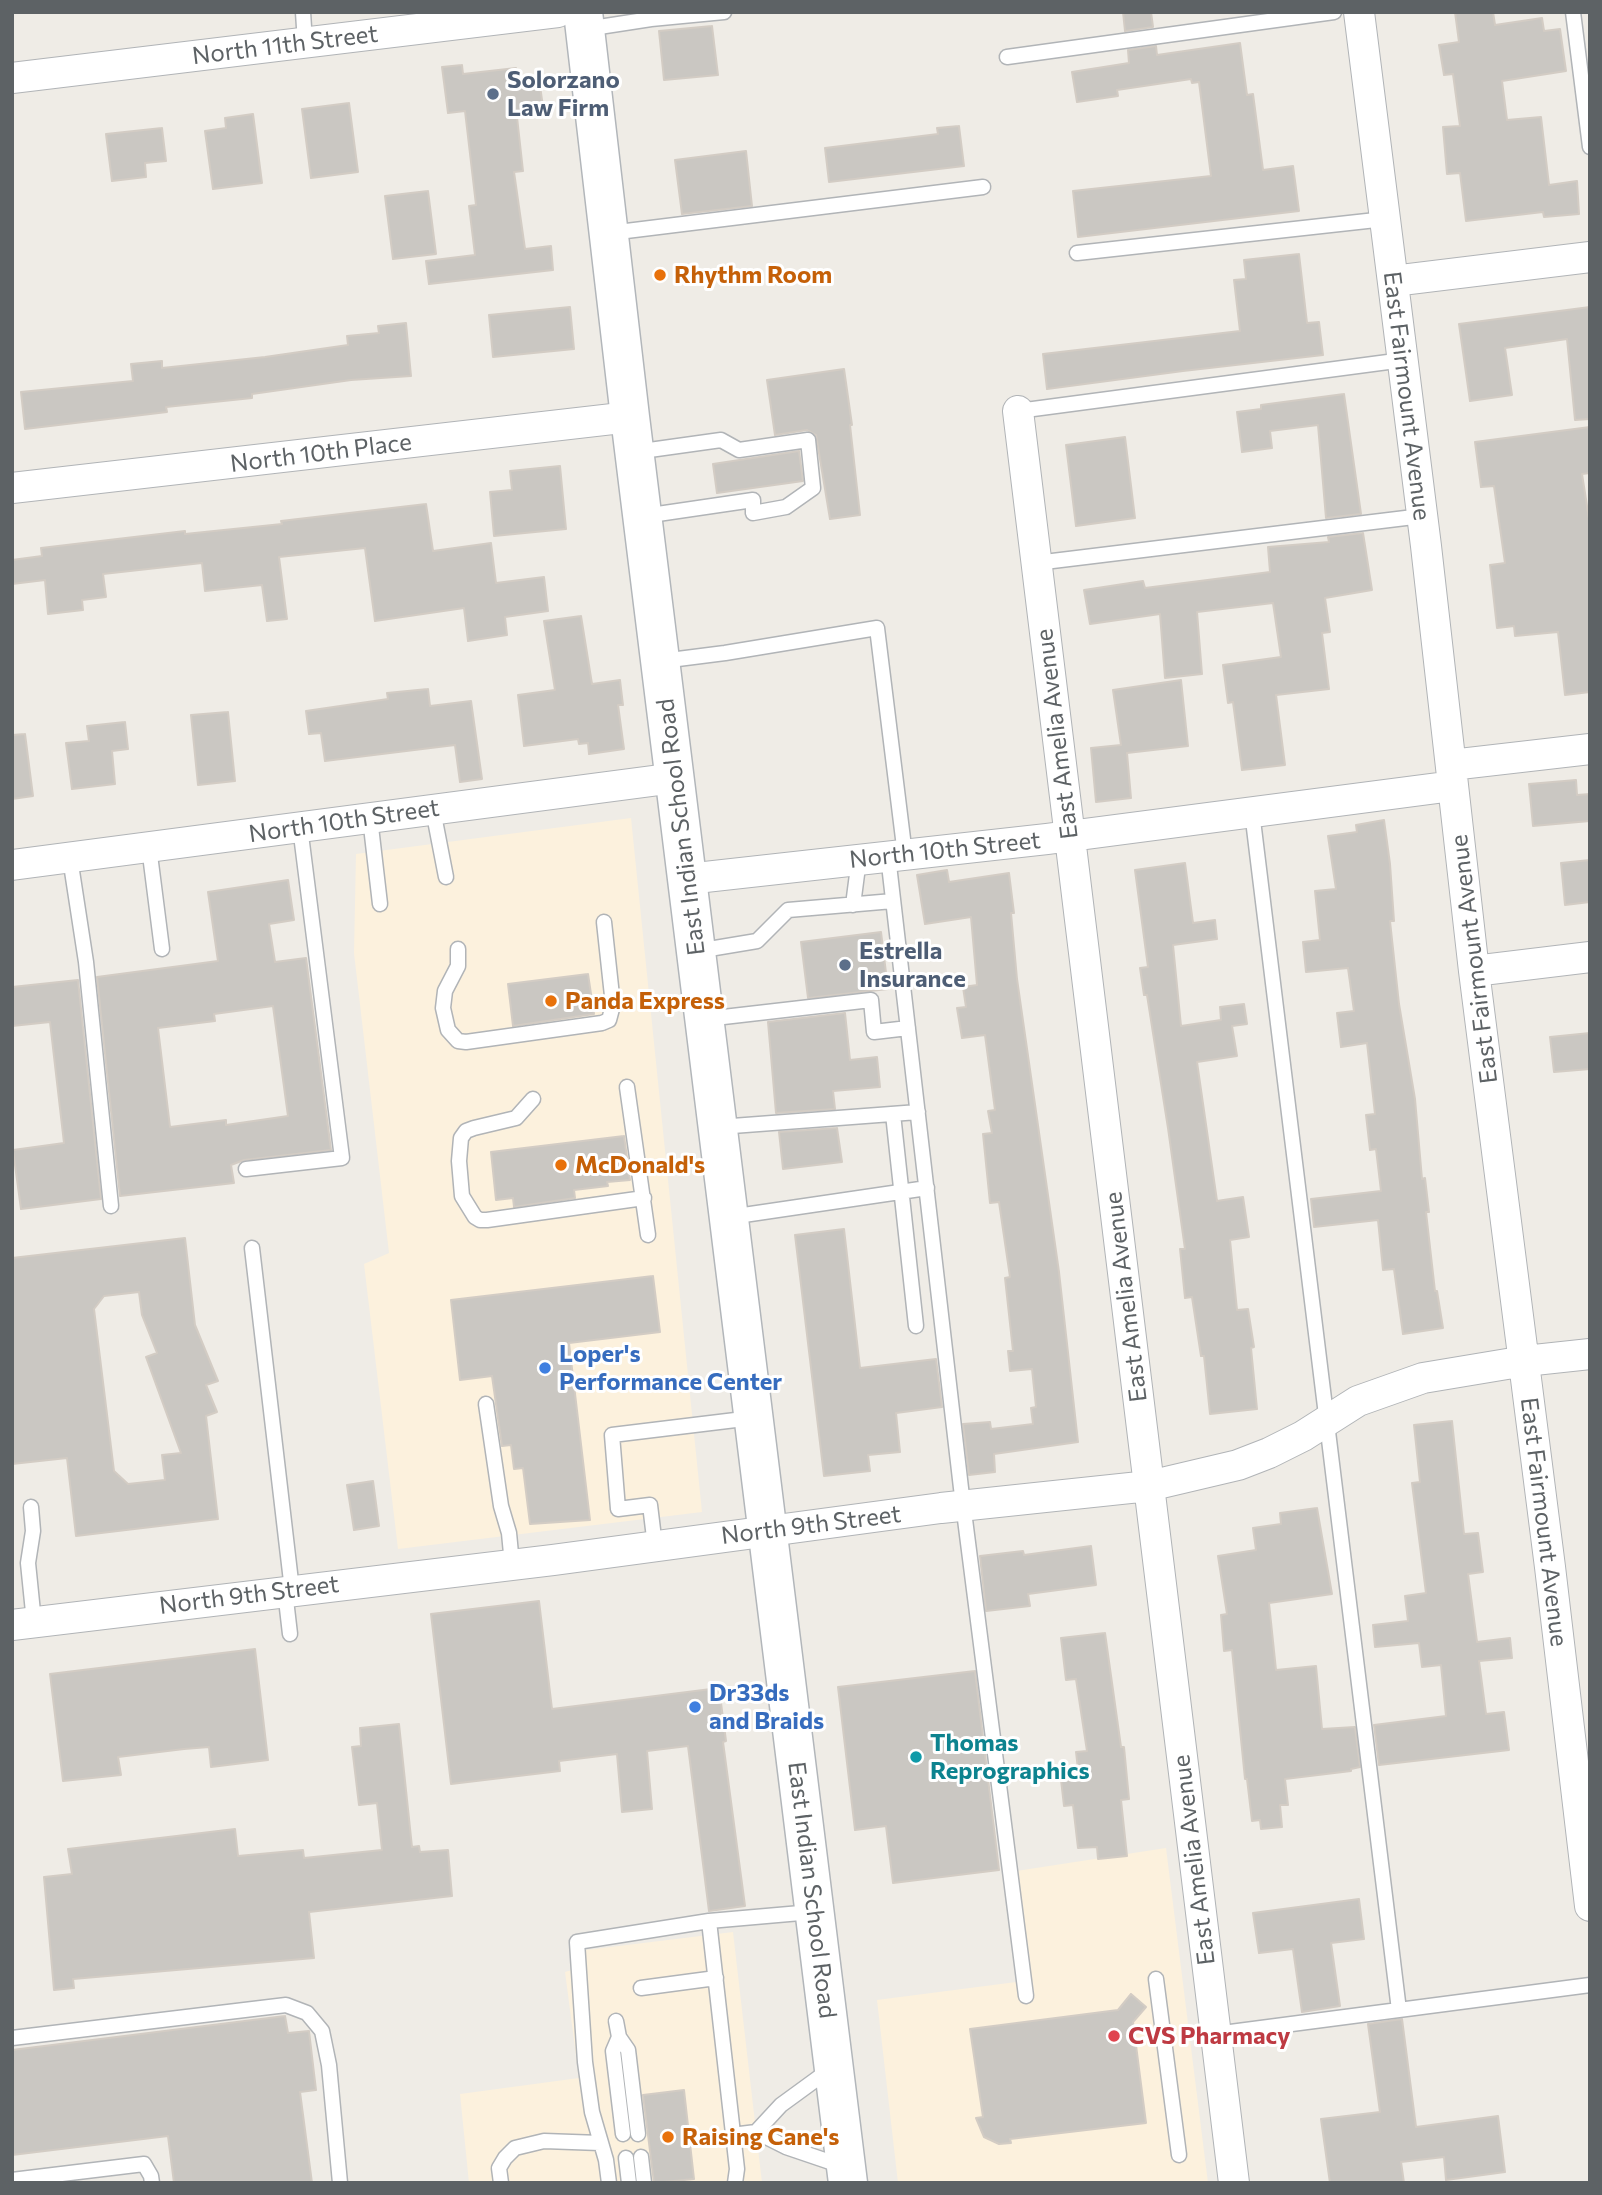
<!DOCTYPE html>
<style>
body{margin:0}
#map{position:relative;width:1602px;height:2195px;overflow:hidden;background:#efece6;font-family:Commissioner,sans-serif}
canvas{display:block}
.frame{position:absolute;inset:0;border:14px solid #5d6265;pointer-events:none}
</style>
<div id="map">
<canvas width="1602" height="2195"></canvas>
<div class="frame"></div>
</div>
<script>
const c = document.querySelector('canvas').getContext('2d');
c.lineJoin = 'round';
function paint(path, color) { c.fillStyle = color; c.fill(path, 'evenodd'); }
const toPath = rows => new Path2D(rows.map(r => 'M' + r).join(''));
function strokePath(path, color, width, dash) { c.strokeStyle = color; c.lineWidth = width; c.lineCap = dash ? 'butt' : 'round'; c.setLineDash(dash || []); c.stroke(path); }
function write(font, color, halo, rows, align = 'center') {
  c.font = font + ' Commissioner,sans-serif'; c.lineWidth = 6; c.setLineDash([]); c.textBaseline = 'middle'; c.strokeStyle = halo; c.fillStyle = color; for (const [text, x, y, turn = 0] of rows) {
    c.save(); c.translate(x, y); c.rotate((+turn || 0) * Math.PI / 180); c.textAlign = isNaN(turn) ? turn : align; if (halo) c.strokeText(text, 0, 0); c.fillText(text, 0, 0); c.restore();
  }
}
paint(toPath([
 [631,818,702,1512,398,1549,364,1264,389,1253,354,953,356,854],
 [1166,1848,1208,2183,898,2183,877,2000,1024,1981,1010,1872],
 [733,1932,762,2183,469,2183,460,2094,579,2078,565,1972,572,1970,570,1952]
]), '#fcf1dd');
const building = toPath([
 [1123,12,1151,12,1153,27,1125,31,1123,12],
 [1455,12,1493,12,1495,25,1542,18,1544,31,1560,29,1566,71,1502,81,1507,120,1541,117,1549,185,1577,181,1579,214,1544,217,1543,212,1466,221,1460,173,1447,174,1443,127,1460,126,1453,74,1444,75,1439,45,1459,42,1455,12],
 [712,26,718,75,664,80,659,31,712,26],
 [1240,43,1247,95,1253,94,1263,170,1293,166,1299,211,1078,237,1073,191,1211,176,1199,82,1192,83,1191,79,1117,90,1118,96,1077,102,1072,72,1129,63,1128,50,1156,46,1157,55,1240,43],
 [462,65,463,74,516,68,518,82,539,79,544,114,517,117,523,171,514,172,525,249,551,246,553,270,429,284,426,261,475,255,469,206,476,205,465,111,448,113,442,67,462,65],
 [349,103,358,172,311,178,302,109,349,103],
 [253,114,262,183,213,189,205,131,226,128,225,118,253,114],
 [959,126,964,166,829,182,825,148,938,134,937,128,959,126],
 [162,128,166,161,145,163,146,177,112,181,106,134,162,128],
 [746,151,752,206,682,214,675,160,746,151],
 [428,191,436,254,393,259,385,196,428,191],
 [1299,254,1307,323,1319,322,1323,355,1183,371,1047,389,1043,354,1240,331,1234,280,1246,279,1244,260,1299,254],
 [570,307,574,349,493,357,489,315,570,307],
 [1590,307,1590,419,1575,420,1567,339,1505,348,1512,395,1470,401,1459,324,1590,307],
 [406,323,411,376,351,380,252,394,252,398,166,407,167,412,25,429,21,392,133,381,131,364,162,361,162,368,265,357,348,345,347,336,379,333,378,326,406,323],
 [844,369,852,425,850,425,860,515,830,519,816,435,807,430,775,435,767,380,844,369],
 [1344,394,1361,514,1326,518,1318,425,1270,431,1272,448,1242,452,1237,412,1261,409,1261,405,1344,394],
 [1590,427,1590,473,1582,474,1590,525,1590,692,1565,695,1558,632,1515,636,1514,626,1497,628,1490,565,1505,563,1494,486,1481,487,1475,442,1590,427],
 [1125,437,1135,518,1076,526,1066,445,1125,437],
 [799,451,803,481,717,493,713,464,799,451],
 [560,466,566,529,494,536,490,492,512,490,510,471,560,466],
 [426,504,433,551,491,543,496,583,544,577,548,611,505,617,507,635,468,641,464,608,375,621,365,548,279,557,287,619,267,621,262,585,205,591,202,563,103,574,106,597,82,600,83,610,48,614,45,580,12,584,12,560,42,556,41,548,185,531,185,534,282,524,281,521,426,504],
 [1363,533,1372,590,1325,598,1330,632,1322,633,1329,689,1276,695,1285,765,1242,770,1233,702,1228,703,1223,665,1281,657,1273,603,1197,612,1202,674,1165,678,1160,614,1090,624,1084,590,1143,581,1145,588,1270,572,1268,547,1329,542,1328,537,1363,533],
 [581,616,592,684,620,680,623,705,618,705,624,749,589,754,588,743,579,744,578,739,524,746,518,695,555,690,544,621,581,616],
 [1181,680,1188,746,1127,753,1131,798,1096,802,1091,748,1121,745,1113,690,1181,680],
 [428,689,430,706,471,701,482,779,460,782,455,745,325,761,321,733,309,734,306,711,388,699,387,693,428,689],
 [228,712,235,781,198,785,191,715,228,712],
 [125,722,128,749,112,751,115,784,72,789,66,743,89,741,87,726,125,722],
 [25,734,33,796,12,799,12,735,25,734],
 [1576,780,1577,795,1590,794,1590,821,1533,826,1529,784,1576,780],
 [1384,820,1390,864,1394,921,1390,921,1399,1004,1415,1099,1422,1179,1425,1178,1429,1212,1426,1212,1435,1291,1437,1291,1443,1328,1403,1334,1394,1269,1383,1270,1378,1220,1314,1227,1311,1199,1381,1191,1376,1149,1370,1150,1366,1115,1375,1114,1367,1043,1341,1047,1337,1013,1354,1011,1348,968,1306,972,1303,942,1320,940,1315,891,1336,889,1328,836,1357,832,1356,825,1384,820],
 [1590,860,1590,902,1565,905,1561,863,1590,860],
 [1185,863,1193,923,1215,920,1217,939,1173,945,1181,1026,1221,1020,1220,1007,1244,1004,1247,1024,1232,1026,1237,1056,1197,1062,1217,1201,1243,1197,1249,1237,1230,1240,1237,1310,1248,1309,1254,1347,1251,1348,1257,1409,1210,1414,1204,1356,1201,1356,1192,1297,1185,1298,1180,1249,1185,1249,1168,1128,1147,995,1144,995,1140,968,1148,967,1135,870,1185,863],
 [947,870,949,882,1009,873,1014,913,1011,913,1017,979,1059,1272,1078,1442,994,1454,995,1472,969,1475,963,1424,990,1422,991,1429,1033,1424,1031,1408,1036,1407,1032,1369,1010,1371,1008,1351,1013,1351,1005,1278,1010,1277,999,1202,990,1203,983,1134,992,1133,988,1111,995,1110,985,1035,962,1038,957,1008,966,1007,963,987,977,985,971,917,925,924,917,875,947,870],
 [288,880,294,920,269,924,275,962,306,958,331,1150,244,1160,231,1165,234,1183,120,1196,97,977,218,961,208,892,288,880],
 [273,1006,288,1116,226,1125,226,1120,170,1127,158,1028,215,1021,214,1014,273,1006],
 [881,932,888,989,808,998,801,942,881,932],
 [588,974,594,1014,513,1026,508,984,588,974],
 [78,980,101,1199,21,1209,13,1150,64,1143,50,1022,12,1026,12,987,78,980],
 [845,1013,850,1060,877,1057,880,1087,833,1091,835,1109,776,1113,768,1022,845,1013],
 [1590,1033,1590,1069,1554,1072,1550,1037,1590,1033],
 [837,1128,842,1162,783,1169,779,1132,837,1128],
 [624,1136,630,1180,607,1182,608,1186,574,1190,575,1198,514,1207,513,1198,496,1200,491,1152,624,1136],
 [844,1229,860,1368,936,1359,942,1407,896,1413,900,1452,868,1455,870,1471,824,1476,795,1235,844,1229],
 [185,1238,195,1325,218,1381,206,1385,217,1412,206,1416,218,1519,76,1536,67,1458,12,1464,12,1258,185,1238],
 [139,1292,142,1315,157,1353,146,1357,181,1453,162,1455,165,1480,128,1484,114,1471,94,1309,104,1296,139,1292],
 [653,1276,660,1332,569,1343,590,1520,530,1524,523,1468,514,1469,511,1445,502,1446,492,1376,460,1380,451,1300,653,1276],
 [1452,1421,1464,1534,1478,1533,1483,1572,1468,1574,1477,1642,1510,1638,1512,1658,1479,1661,1486,1714,1504,1712,1509,1750,1379,1765,1374,1725,1446,1716,1441,1665,1422,1667,1419,1643,1375,1647,1373,1625,1408,1621,1405,1596,1426,1593,1412,1483,1420,1482,1414,1425,1452,1421],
 [373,1481,379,1526,354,1530,347,1485,373,1481],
 [1317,1508,1332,1594,1269,1603,1276,1670,1316,1666,1322,1729,1355,1727,1360,1767,1351,1769,1351,1771,1285,1779,1288,1805,1280,1805,1282,1827,1261,1829,1260,1820,1252,1821,1247,1779,1245,1779,1232,1650,1224,1651,1221,1615,1227,1614,1218,1556,1256,1550,1253,1528,1281,1524,1280,1513,1317,1508],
 [1091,1546,1096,1585,1028,1594,1030,1606,986,1611,980,1556,1023,1551,1024,1555,1091,1546],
 [539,1601,552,1709,719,1688,726,1741,723,1742,745,1906,709,1911,688,1746,647,1751,652,1809,622,1812,617,1754,559,1761,560,1771,451,1784,431,1614,539,1601],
 [1105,1633,1121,1747,1124,1747,1129,1799,1121,1800,1127,1856,1098,1859,1097,1847,1078,1848,1073,1805,1064,1806,1061,1780,1079,1778,1076,1752,1087,1751,1076,1679,1066,1680,1061,1638,1105,1633],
 [255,1649,268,1760,211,1767,209,1747,184,1749,118,1757,121,1775,63,1781,50,1674,255,1649],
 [975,1671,999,1870,893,1883,886,1826,855,1830,838,1687,975,1671],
 [399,1724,412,1847,419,1846,420,1852,448,1850,452,1896,309,1912,314,1958,73,1979,74,1988,54,1990,44,1877,72,1874,68,1849,235,1829,238,1856,303,1850,304,1858,382,1850,377,1803,359,1805,352,1747,361,1746,360,1728,399,1724],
 [1359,1899,1364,1939,1331,1943,1340,2006,1302,2012,1293,1949,1259,1953,1253,1913,1359,1899],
 [1131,1994,1146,2007,1133,2022,1146,2123,1010,2139,1011,2143,999,2144,984,2137,976,2118,983,2117,970,2029,1118,2010,1131,1994],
 [285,2016,288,2033,309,2031,316,2090,300,2092,312,2183,174,2183,168,2136,12,2155,12,2050,285,2016],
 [1402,2019,1416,2127,1498,2116,1505,2172,1446,2180,1444,2157,1401,2162,1404,2183,1330,2183,1321,2119,1380,2112,1368,2024,1402,2019],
 [684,2090,694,2179,654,2183,643,2095,684,2090]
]);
paint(building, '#cac7c2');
strokePath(building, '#d3ccc4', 2);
const service = toPath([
 [303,12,305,43],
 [1573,12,1590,147],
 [586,29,651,19,724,12],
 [1007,57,1334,12],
 [610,233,983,187],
 [1077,253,1385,219],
 [1018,411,1403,360],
 [635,452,721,440,739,450,808,440,813,488,786,507,753,513,753,500,644,516],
 [1036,563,1422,516],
 [662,661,725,653,877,628,905,855],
 [433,810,446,877],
 [1252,812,1399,2010],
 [370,818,380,904],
 [149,847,162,949],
 [888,856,961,1488,1026,1996],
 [70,858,86,962,111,1206],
 [853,905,859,859],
 [458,949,458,966,445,991,443,1008,448,1030,458,1041,466,1042,602,1023,609,1020,613,1005,604,922],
 [697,951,757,941,788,910,893,901],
 [706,1019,871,1000,874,1032,908,1028],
 [627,1087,648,1235],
 [533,1099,516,1118,474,1128,466,1131,461,1138,459,1161,462,1196,475,1217,480,1220,487,1220,644,1198],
 [893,1114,916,1326],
 [719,1127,918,1112],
 [246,1169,342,1158,300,827],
 [730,1217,927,1188],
 [252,1248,292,1590],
 [486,1404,501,1506,509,1533,512,1564],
 [31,1507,33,1531,28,1563,34,1622],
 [655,1546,650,1505,618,1509,612,1435,752,1418],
 [285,1591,290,1634],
 [709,1921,737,2169,735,2183],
 [1156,1979,1179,2155],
 [641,1988,716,1978],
 [616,2021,619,2037,628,2050,638,2134],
 [1215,2034,1590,1985],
 [619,2037,613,2051,623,2134],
 [12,2038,286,2005,307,2013,322,2031,329,2065,340,2183],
 [756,2132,781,2105,829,2070],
 [732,2135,756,2132,786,2147,842,2166],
 [641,2157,644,2183],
 [626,2158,629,2183],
 [12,2180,144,2164,151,2176,152,2183],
 [501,2183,499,2168,505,2158,515,2148,544,2141,600,2143],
 [609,2183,606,2160,592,2112,585,2062,577,1942,709,1921,812,1912]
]);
const minor = toPath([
 [1359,12,1426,546,1474,971,1550,1567,1590,1906],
 [12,78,558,12],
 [1393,281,1590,257],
 [1018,411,1234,2183],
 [12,488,630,417],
 [1451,765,1590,749],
 [12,865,675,778],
 [687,879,1047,839,1453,786],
 [1474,971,1590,957],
 [12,1625,553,1560,941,1508,1149,1486,1238,1465,1269,1453,1303,1436,1358,1401,1423,1378,1525,1361,1590,1354]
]);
const secondary = toPath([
 [583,12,630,417,848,2183]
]);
strokePath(service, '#b1b4b7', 17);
strokePath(minor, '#b1b4b7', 32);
strokePath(secondary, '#b2b6ba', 41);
strokePath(service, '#fff', 14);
strokePath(minor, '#fff', 30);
strokePath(secondary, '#fff', 38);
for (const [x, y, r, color] of [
 [493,94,7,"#5c6f8a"],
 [660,275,7,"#e8710a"],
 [845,965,7,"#5c6f8a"],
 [551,1001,7,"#e8710a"],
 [561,1165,7,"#e8710a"],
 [545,1368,7,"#3f7fe0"],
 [695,1707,7,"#3f7fe0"],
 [916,1757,7,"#0f9aa8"],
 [1114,2036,7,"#e0444e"],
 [668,2137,7,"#e8710a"]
]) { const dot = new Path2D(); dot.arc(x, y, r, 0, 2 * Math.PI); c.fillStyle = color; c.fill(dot); strokePath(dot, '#fff', 2.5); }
write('24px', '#5d6265', '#fff', [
 ["North 11th Street",285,45,-7],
 ["East Fairmount Avenue",1407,396,83],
 ["North 10th Place",321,453,-7],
 ["East Amelia Avenue",1057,734,-97],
 ["North 10th Street",344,821,-8],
 ["East Indian School Road",681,827,-97],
 ["North 10th Street",945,850,-6],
 ["East Fairmount Avenue",1474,959,-97],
 ["East Amelia Avenue",1126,1297,-97],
 ["East Fairmount Avenue",1544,1522,83],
 ["North 9th Street",811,1525,-7],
 ["North 9th Street",249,1595,-7],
 ["East Amelia Avenue",1194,1860,-97],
 ["East Indian School Road",812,1890,83]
]);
write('bold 24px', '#4e5e75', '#fff', [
 ["Solorzano",507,80],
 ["Law Firm",507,108],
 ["Estrella",859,951],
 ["Insurance",859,979]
], 'left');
write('bold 24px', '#c56008', '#fff', [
 ["Rhythm Room",674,275],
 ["Panda Express",565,1001],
 ["McDonald's",575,1165],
 ["Raising Cane's",682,2137]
], 'left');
write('bold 24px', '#366cbe', '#fff', [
 ["Loper's",559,1354],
 ["Performance Center",559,1382],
 ["Dr33ds",709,1693],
 ["and Braids",709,1721]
], 'left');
write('bold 24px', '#0d838f', '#fff', [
 ["Thomas",930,1743],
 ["Reprographics",930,1771]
], 'left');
write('bold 24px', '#be3a42', '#fff', [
 ["CVS Pharmacy",1128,2036]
], 'left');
</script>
